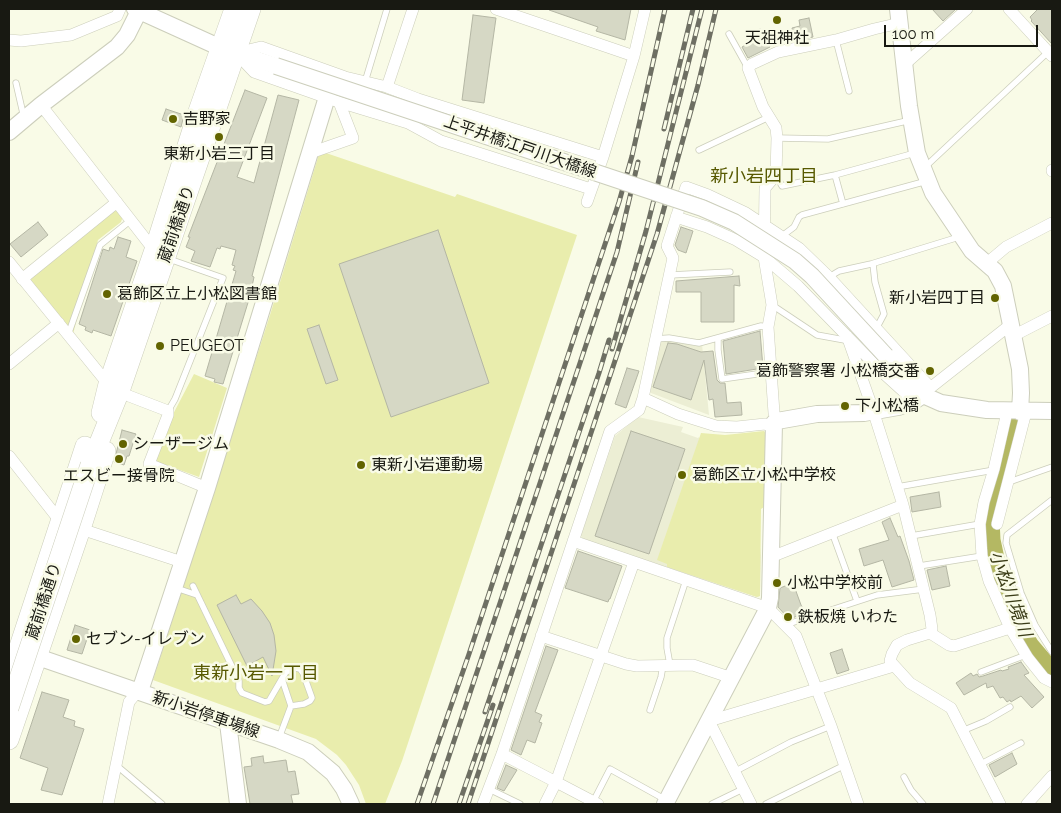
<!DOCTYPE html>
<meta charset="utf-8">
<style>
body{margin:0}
#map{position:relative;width:1061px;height:813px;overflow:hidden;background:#f9fbe7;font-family:Raleway,sans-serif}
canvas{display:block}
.frame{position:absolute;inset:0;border:10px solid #181912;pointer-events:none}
.scale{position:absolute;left:884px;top:25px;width:154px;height:22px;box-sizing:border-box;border:2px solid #181912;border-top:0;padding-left:6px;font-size:15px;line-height:18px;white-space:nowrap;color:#181912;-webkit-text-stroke:4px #f9fbe7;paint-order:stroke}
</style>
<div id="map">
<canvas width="1061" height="813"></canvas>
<div class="frame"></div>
<div class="scale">100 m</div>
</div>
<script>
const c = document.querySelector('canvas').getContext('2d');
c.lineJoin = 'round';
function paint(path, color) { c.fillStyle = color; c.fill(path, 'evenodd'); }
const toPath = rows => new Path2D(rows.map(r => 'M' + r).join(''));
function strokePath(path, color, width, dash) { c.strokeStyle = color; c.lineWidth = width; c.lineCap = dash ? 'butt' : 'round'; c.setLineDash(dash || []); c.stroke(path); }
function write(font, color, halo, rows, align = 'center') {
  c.font = font + ' Raleway,"Noto Sans JP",sans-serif'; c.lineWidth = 5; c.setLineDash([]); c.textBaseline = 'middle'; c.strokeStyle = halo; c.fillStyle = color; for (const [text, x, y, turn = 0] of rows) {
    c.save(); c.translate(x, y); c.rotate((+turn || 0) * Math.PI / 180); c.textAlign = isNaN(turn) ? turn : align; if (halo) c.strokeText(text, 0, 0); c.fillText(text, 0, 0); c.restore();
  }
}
paint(toPath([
 [659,340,668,340,696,346,702,344,709,415,651,393,649,386],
 [638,417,683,427,681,432,698,438,699,437,760,546,761,556,760,596,757,597,582,539,581,535,615,436]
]), '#eceed4');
paint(toPath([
 [326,153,455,197,457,194,577,235,402,761,385,804,366,804,359,785,346,765,337,755,316,739,153,680,270,315,319,154],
 [112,210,119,211,123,216,121,222,98,240,73,334,24,279],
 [194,374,227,388,199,477,155,461,171,418],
 [764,431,766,434,764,507,761,509,760,596,757,597,667,567,667,564,657,560,701,433,725,435]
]), '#e9edad');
strokePath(toPath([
 [1016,421,993,505,990,520,991,540,997,568,1017,624,1030,646,1052,672]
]), '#b4b863', 19);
const building = toPath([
 [549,9,631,9,625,40,596,31,598,27,549,10,549,9],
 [932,9,956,9,943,21,932,9],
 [1038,9,1052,9,1052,44,1031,21,1032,20,1030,17,1038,9],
 [473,15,496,18,484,103,462,100,473,15],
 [809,18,813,37,795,41,792,28,800,26,799,20,809,18],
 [760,29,770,47,748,58,742,47,749,43,746,37,760,29],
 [245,90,267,98,237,177,254,183,278,95,299,100,252,276,254,277,250,296,223,384,214,382,215,379,205,376,236,271,233,270,235,266,232,265,236,250,221,246,220,249,217,248,210,267,191,261,195,251,186,247,190,237,188,237,245,90],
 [166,109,184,115,181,127,162,120,166,109],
 [38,222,48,235,21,257,10,244,38,222],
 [681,227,693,231,686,253,678,250,675,245,681,227],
 [438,230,489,383,391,417,339,264,438,230],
 [118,237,131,241,126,257,137,261,111,336,93,330,92,333,85,330,86,327,79,324,103,249,109,251,110,247,114,249,118,237],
 [739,276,740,286,734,285,734,322,701,322,701,292,676,292,676,281,739,276],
 [319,325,338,380,326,384,307,329,319,325],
 [760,331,763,368,726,374,723,341,760,331],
 [668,343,677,344,701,352,713,351,717,380,720,383,725,383,727,403,741,402,742,415,715,417,713,399,709,400,704,360,691,400,653,387,668,343],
 [627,368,639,371,626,408,615,404,627,368],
 [122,430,136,434,129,456,127,456,124,465,114,462,122,430],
 [631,431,685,449,649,554,595,536,631,431],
 [939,492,941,507,912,512,910,497,939,492],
 [890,518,898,537,900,536,909,561,914,580,892,587,883,560,864,566,859,549,889,540,882,522,890,518],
 [578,551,622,566,610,599,609,599,608,602,565,588,578,551],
 [946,566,950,586,932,590,927,570,946,566],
 [793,583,801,605,806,613,789,619,778,607,780,588,793,583],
 [236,595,241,604,251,599,262,611,270,623,274,635,276,651,272,676,263,657,247,666,217,605,236,595],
 [75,625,90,630,82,654,67,650,75,625],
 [546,646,558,650,535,712,542,715,539,722,542,723,535,743,527,740,521,755,511,750,546,646],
 [842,649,849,670,837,674,830,653,842,649],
 [1021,662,1029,673,1024,675,1044,697,1032,708,1021,696,1011,702,1010,700,1007,702,1003,697,1000,698,993,686,987,688,986,683,964,695,956,683,971,673,973,676,977,674,979,677,983,676,1001,670,1002,671,1009,669,1008,667,1021,662],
 [42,692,69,700,63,717,75,721,74,726,84,729,62,795,41,790,48,768,20,758,42,692],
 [1012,753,1017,764,995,777,989,765,1012,753],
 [263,756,264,763,286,760,288,772,295,771,299,794,291,795,293,804,250,804,244,767,252,766,251,758,263,756],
 [506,765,517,770,504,791,497,788,506,765]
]);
paint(building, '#d6d8c5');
strokePath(building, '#b4b6a4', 1);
const lane = toPath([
 [729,34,748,68],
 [836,40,849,91],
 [365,82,387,9],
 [16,83,24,118],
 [777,138,828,139,911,120],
 [699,150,769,117],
 [924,168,1048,52],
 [776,175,782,186,835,175,915,153],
 [835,175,843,204],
 [782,236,794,227,799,217,802,215,927,181],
 [873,264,875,282,884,314,876,329],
 [670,275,730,272],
 [829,277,839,271,871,264,959,237],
 [772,305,817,335,850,341],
 [68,335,100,245,131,220],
 [718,338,718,350,722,379,771,372],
 [655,339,669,338,699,343,761,326,768,327],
 [168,411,175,399,223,278,169,259],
 [1009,482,1052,467],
 [897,487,994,470],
 [1052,500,1007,535,1006,543,1021,593,1035,625,1052,652],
 [832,532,857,601],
 [911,536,980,524],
 [919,566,982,556],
 [193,586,239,681,239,688,242,693,265,702,269,701,283,677],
 [176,588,197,595],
 [785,625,877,595,924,589],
 [670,665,667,648,667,638,686,580],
 [981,672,1026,655],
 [650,710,661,677,663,665],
 [962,731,986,721,1010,707],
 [279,738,291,706,304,704,310,701,312,698,303,673,300,669,296,668,286,672,283,677,283,682,291,706],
 [116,765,162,804],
 [979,765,1021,743],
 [734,772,791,742,831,726],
 [904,777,911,790,923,804],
 [489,789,520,804],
 [593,802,610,769,666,800],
 [712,804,743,789],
 [766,804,845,765]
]);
const street = toPath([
 [496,9,634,56],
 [1009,9,1052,56],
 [9,40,21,41,71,35,117,16,120,9],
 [904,65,967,9],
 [387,87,413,9],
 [41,105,154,250],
 [310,153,353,138,339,102],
 [1052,170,1052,171],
 [591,189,441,141,408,123,339,102,254,72,236,53,261,47,345,77,387,87,418,99,603,157],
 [587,202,603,157,634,56,645,9],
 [676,217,707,227,736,240,764,257,798,286,882,372,914,401],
 [9,262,108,384,129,396,168,411,168,415,149,464,207,488],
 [987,263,1006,247,1052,223],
 [22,279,117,202],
 [847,336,871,404,903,505,930,615,932,629,930,633,907,640,897,645,892,654,890,661,910,683,951,708,1000,804],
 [1013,336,1052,316],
 [9,364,59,323],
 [925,392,1010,325],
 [643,398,673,258,667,246,686,187,708,195,746,213,799,248,829,277,930,387],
 [1007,412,994,469,984,502,980,524,982,556,989,581,1010,628,1028,658,1044,678,1052,682],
 [777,421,774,413,768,327,772,305,764,257,765,188,776,175,777,138,776,128,763,107,748,68,752,64,778,52,836,40,874,29,900,23],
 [9,456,60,521],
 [997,524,1026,412],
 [81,529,182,562],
 [573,541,768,608,796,636,831,726,858,804],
 [771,557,903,505],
 [930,633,949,645,954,646,1010,628],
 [541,636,626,664,637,666,693,665,732,678],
 [502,754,556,782,634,562],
 [108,804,129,702,138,691],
 [483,804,502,754,610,431,639,410,643,398,678,414,716,426,737,427,765,424,773,427],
 [545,804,556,782,598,804],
 [751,804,709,721,894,666],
 [1027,804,1052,776]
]);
const secondary = toPath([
 [135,9,221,48,276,66],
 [898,9,909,106,917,153,933,193,972,251,995,271,1003,286,1020,369,1021,393,1020,412],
 [9,132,41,105,117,47,127,35,139,11],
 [886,356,923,395,941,403,987,410,1052,411],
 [26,653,279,740,308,752,333,773,344,789,351,804],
 [138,691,142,685,207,488,327,97],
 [228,723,238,804],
 [665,804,768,608,770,598,774,423,777,421,817,414,864,413,898,407,914,401,923,395]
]);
const primary = toPath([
 [101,413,108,384,154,250,197,114,234,9],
 [90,465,120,391,251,9],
 [9,677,85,446],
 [9,740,81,529,106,451]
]);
strokePath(lane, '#cccebb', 7);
strokePath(street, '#cccebb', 12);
strokePath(secondary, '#cccebb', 18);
strokePath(primary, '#cccebb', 20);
strokePath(lane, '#fff', 5.5);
strokePath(street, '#fff', 11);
strokePath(secondary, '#fff', 16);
strokePath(primary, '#fff', 19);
const rail = toPath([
 [664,129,693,9],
 [612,349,646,231,702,9],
 [485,712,599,373,609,340],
 [417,804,469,654,619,202,632,156,665,9],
 [433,804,617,252,638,162],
 [459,804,493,705],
 [468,804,657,234,698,85,716,9]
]);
strokePath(rail, '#6e6f63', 5);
strokePath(rail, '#f9fbe7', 3, [9]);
const secondaryBridge = toPath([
 [276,66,702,208,734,222,795,261,812,276,886,356]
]);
const primaryBridge = toPath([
 [9,708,90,465]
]);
strokePath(secondaryBridge, '#cccebb', 18, []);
strokePath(primaryBridge, '#cccebb', 20, []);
strokePath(secondaryBridge, '#fff', 16);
strokePath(primaryBridge, '#fff', 19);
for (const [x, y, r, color] of [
 [777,20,5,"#626400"],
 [173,119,5,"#626400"],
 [219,137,5,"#626400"],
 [107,294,5,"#626400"],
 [995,298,5,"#626400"],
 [160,346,5,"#626400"],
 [930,371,5,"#626400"],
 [845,406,5,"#626400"],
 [123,444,5,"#626400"],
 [119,459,5,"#626400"],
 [361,465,5,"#626400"],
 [682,475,5,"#626400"],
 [777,583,5,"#626400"],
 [788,617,5,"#626400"],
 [76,639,5,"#626400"]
]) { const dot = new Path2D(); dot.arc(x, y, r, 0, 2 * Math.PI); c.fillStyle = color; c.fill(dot); strokePath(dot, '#f9fbe7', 2); }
write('16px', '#181912', '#f9fbe7', [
 ["天祖神社",777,38,"center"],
 ["吉野家",183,119],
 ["東新小岩三丁目",219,154,"center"],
 ["葛飾区立上小松図書館",117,294],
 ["新小岩四丁目",985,298,"right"],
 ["PEUGEOT",170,346],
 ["葛飾警察署 小松橋交番",920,371,"right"],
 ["下小松橋",855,406],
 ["シーザージム",133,444],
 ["東新小岩運動場",371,465],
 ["葛飾区立小松中学校",692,475],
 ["エスビー接骨院",119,476,"center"],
 ["小松中学校前",787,583],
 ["鉄板焼 いわた",798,617],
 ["セブン-イレブン",86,639]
], 'left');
write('16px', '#181912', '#f9fbe7', [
 ["上平井橋江戸川大橋線",520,147,19],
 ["蔵前橋通り",177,224,-71],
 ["蔵前橋通り",44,601,-72],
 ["新小岩停車場線",206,715,19]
]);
write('18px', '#575900', '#f9fbe7', [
 ["新小岩四丁目",764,177],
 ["東新小岩一丁目",256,674]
]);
write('italic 18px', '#3a3c17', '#f9fbe7', [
 ["小松川境川",1010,594,70]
]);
</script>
